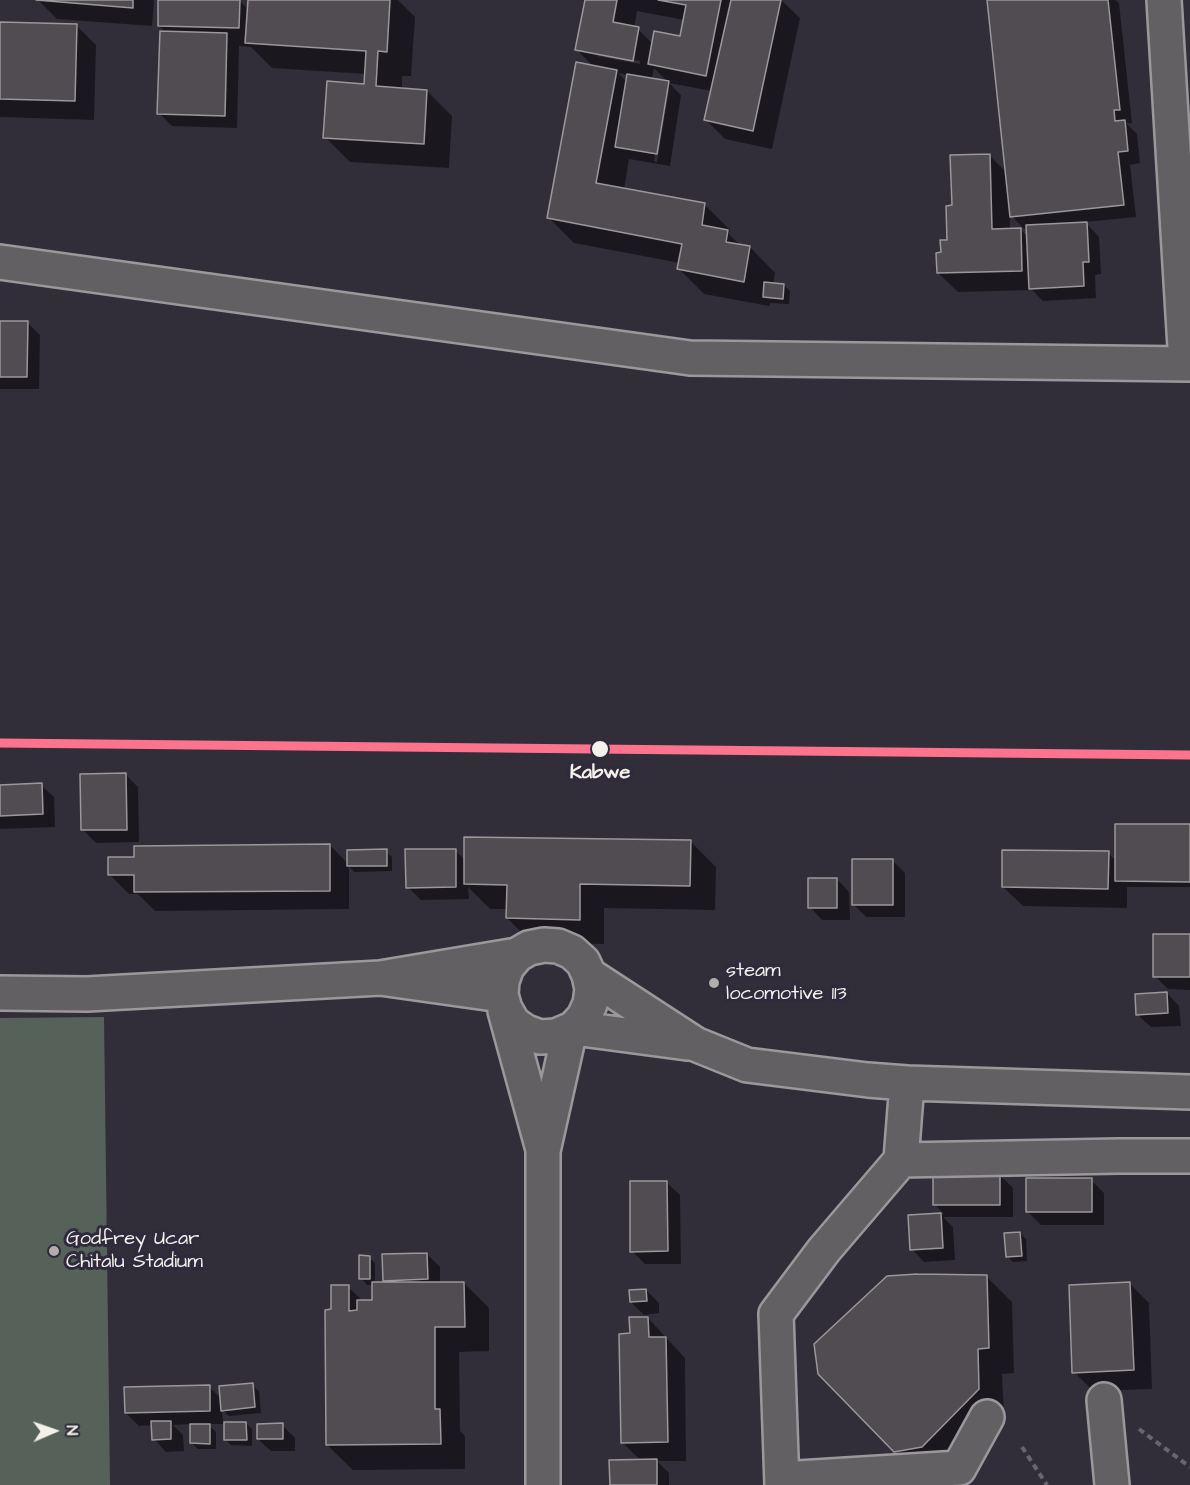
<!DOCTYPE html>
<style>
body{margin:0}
#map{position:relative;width:1190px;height:1485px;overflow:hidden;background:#312e39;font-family:"Architects Daughter",sans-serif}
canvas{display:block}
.north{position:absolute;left:24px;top:1401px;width:60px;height:60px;-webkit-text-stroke:4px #2f2a3d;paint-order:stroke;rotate:88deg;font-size:16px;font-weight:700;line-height:24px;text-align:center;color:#f4f1e8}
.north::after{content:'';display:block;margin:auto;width:21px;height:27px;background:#f4f1e8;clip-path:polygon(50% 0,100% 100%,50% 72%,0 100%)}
</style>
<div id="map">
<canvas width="1190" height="1485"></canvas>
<div class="north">N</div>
</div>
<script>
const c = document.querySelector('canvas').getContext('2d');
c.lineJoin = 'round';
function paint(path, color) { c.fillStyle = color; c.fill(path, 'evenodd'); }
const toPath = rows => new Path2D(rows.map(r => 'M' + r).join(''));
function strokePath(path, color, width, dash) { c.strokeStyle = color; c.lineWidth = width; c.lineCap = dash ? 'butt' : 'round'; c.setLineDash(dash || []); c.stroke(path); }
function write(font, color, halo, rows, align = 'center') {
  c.font = font + ' "Architects Daughter",sans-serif'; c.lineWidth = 6; c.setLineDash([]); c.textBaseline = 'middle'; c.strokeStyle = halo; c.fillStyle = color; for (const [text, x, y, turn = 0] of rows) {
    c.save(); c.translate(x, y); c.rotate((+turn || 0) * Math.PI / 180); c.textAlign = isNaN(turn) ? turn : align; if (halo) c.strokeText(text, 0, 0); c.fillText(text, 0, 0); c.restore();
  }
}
paint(toPath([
 [104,1017,110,1485,0,1485,0,1018]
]), '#566159');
paint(toPath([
 [38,0,154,0,152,26,57,19],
 [160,0,239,0,249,10,249,0,398,0,415,17,411,76,402,76,402,89,427,91,452,116,449,168,350,162,325,137,365,85,366,74,272,68,251,47,239,46,237,128,172,126,159,113,166,32,159,26],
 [586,0,781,0,800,18,772,149,725,139,706,120,712,91,669,83,681,95,670,166,629,159,624,190,705,205,730,230,729,234,741,246,750,247,775,273,773,284,784,285,790,291,789,304,770,303,769,306,704,294,679,269,680,263,574,243,549,218,594,67,577,50],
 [637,11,684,20,681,38,653,44,638,29,634,28],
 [597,53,640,61,640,64,597,56],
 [654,68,668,82,652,79],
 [618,73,628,75,627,82],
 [666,90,669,90,657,162,654,161],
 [988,0,1115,0,1119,3,1132,123,1126,123,1137,134,1140,163,1130,165,1136,217,1085,222,1099,237,1101,274,1095,275,1096,298,1043,301,1032,290,958,292,938,273,942,254,949,241,953,207,989,155,1007,173],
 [1010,214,1024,229,1027,229,1028,237,1021,230,1010,230],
 [0,23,77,26,96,45,94,120,0,117],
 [0,322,27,322,40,335,39,389,0,389],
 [125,774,138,787,139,842,96,843,83,830],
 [41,785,54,797,55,827,0,829,0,786],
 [1190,826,1190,887,1127,887,1127,908,1023,906,1003,887,1108,853,1116,861],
 [690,841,716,867,715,910,604,908,604,944,532,943,507,918,508,909,490,909,468,887,469,899,421,900,408,887,455,850,465,860],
 [330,845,348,864,386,851,392,857,392,871,354,872,349,866,349,909,155,911,138,894,129,894,110,875,135,859],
 [892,860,905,873,905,917,866,917,853,904],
 [837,879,849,892,850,920,822,920,810,907],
 [1190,936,1190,990,1168,989,1155,976],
 [1167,993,1179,1006,1181,1026,1151,1027,1138,1015],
 [1000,1175,1013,1188,1013,1217,943,1217,953,1227,955,1260,924,1262,912,1249,910,1216,944,1214,934,1204],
 [1091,1180,1104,1193,1104,1225,1041,1225,1028,1212],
 [667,1183,680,1195,681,1264,645,1264,632,1251],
 [1020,1233,1026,1239,1027,1261,1013,1262,1007,1256],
 [427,1254,440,1267,440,1283,464,1283,489,1308,489,1351,459,1352,460,1431,465,1436,465,1469,353,1470,327,1445,333,1311,348,1287,363,1301,373,1301,373,1285,367,1285,361,1278,369,1257,375,1263,375,1284,388,1284,384,1280],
 [986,1276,1012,1302,1014,1373,1002,1374,1004,1415,947,1472,920,1477,895,1451],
 [1130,1284,1149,1303,1152,1389,1093,1391,1074,1372],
 [646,1290,659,1303,659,1313,644,1315,631,1302],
 [648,1318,685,1358,686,1461,657,1461,669,1473,669,1485,611,1485,640,1460,622,1442,631,1335],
 [252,1385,259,1391,261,1413,229,1416,222,1410,223,1423,246,1423,252,1429,252,1446,231,1445,225,1439,225,1424,208,1424,216,1432,216,1449,198,1449,192,1443,192,1424,173,1425,183,1435,184,1451,166,1452,154,1439,153,1425,139,1426,126,1413,209,1387,222,1399],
 [282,1425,295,1438,295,1451,271,1451,258,1439]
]), '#0007');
const building = toPath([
 [36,0,133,0,133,8,36,0],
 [158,0,240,0,239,28,158,26,158,0],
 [248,0,390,0,387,52,378,51,376,86,427,90,424,144,323,138,327,81,364,84,366,51,245,43,248,0],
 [585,0,617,0,613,22,639,27,633,61,575,50,585,0],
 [658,0,721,0,706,76,648,64,654,31,680,36,686,5,658,0],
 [731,0,781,0,753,131,704,120,731,0],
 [987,0,1108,0,1120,110,1114,110,1115,121,1125,120,1128,151,1118,152,1124,205,1010,217,987,0],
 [0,22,77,24,75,101,0,99,0,22],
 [160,31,227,33,225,116,157,114,160,31],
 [576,62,617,70,596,183,705,203,702,225,728,230,726,242,750,246,744,282,677,269,682,244,547,218,576,62],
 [627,74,669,81,657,154,615,147,627,74],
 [990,154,992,229,1021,228,1022,271,937,273,936,253,941,252,940,240,947,240,946,206,952,205,950,155,990,154],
 [1087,222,1089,262,1083,262,1084,286,1029,289,1026,225,1087,222],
 [764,282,784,284,783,299,763,297,764,282],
 [0,321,28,321,27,377,0,377,0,321],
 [126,773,127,830,81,830,80,774,126,773],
 [42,783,43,814,0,816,0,785,42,783],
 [1115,824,1190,824,1190,882,1115,881,1115,824],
 [464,837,691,840,690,886,580,884,580,920,506,918,507,885,464,884,464,837],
 [330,844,330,891,134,892,134,875,108,875,108,857,134,857,134,846,330,844],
 [387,849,387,866,347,866,347,850,387,849],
 [405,849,456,849,456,887,406,888,405,849],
 [1002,850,1109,851,1108,889,1002,887,1002,850],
 [852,859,893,859,893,905,852,905,852,859],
 [808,878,837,878,837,908,808,908,808,878],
 [1153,934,1190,934,1190,977,1153,977,1153,934],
 [1167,992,1168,1013,1136,1015,1135,994,1167,992],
 [933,1174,1000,1174,1000,1205,933,1205,933,1174],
 [1026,1178,1092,1178,1092,1212,1026,1212,1026,1178],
 [630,1181,667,1181,668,1251,630,1252,630,1181],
 [941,1213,943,1248,910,1250,908,1215,941,1213],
 [1020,1232,1022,1256,1006,1257,1004,1233,1020,1232],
 [427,1253,428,1279,383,1281,382,1254,427,1253],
 [359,1255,370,1256,370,1279,359,1279,359,1255],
 [917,1274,987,1275,989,1348,978,1349,979,1389,922,1447,894,1452,818,1374,814,1344,887,1276,917,1274],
 [372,1282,464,1282,465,1327,435,1327,435,1409,440,1409,441,1444,326,1445,325,1310,331,1309,331,1285,349,1285,349,1311,357,1310,357,1300,372,1300,372,1282],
 [1130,1282,1134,1370,1072,1373,1069,1285,1130,1282],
 [646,1289,647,1301,630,1302,629,1290,646,1289],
 [629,1317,648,1317,649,1337,666,1337,668,1442,621,1443,619,1334,630,1333,629,1317],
 [253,1383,255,1407,221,1411,219,1386,253,1383],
 [210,1385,210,1411,125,1413,124,1387,210,1385],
 [151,1421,171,1421,171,1439,152,1440,151,1421],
 [224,1422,246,1422,247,1440,224,1440,224,1422],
 [283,1423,283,1439,257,1439,257,1424,283,1423],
 [190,1424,210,1424,210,1444,190,1443,190,1424],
 [657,1459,657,1485,610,1485,609,1460,657,1459]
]);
paint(building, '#514b52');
strokePath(building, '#9a989b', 1.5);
const minor = toPath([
 [1164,0,1186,364],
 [0,262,690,358,1190,364],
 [589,975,695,1044,747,1065,868,1080,907,1083,1190,1092],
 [0,993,87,994,380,978],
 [501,995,380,978,517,955],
 [505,1011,542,1146],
 [574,1028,687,1043],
 [901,1160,1119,1156,1190,1156],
 [1104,1400,1112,1485],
 [782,1479,959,1468,987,1417],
 [543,1485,543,1151,570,1030,574,1028,584,1017,590,1004,592,989,589,975,583,962,572,952,558,946,544,945,529,948,517,955,507,967,502,981,501,995,505,1009,513,1023,526,1032,540,1037,556,1036,570,1030],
 [782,1485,776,1314,824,1250,901,1160,907,1083]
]);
strokePath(minor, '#9a989b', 38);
strokePath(toPath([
 [1139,1429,1190,1467],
 [1022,1447,1047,1485]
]), '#68666b', 4, [6, 4.5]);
strokePath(minor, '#626063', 33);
strokePath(toPath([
 [0,743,1190,755]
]), '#fc738d', 9);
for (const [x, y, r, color] of [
 [600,749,9,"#f4f1e8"],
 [714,983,6,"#b0adab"],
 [54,1251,6,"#b0adab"]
]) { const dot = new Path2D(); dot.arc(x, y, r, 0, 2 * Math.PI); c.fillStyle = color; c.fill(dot); strokePath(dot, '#2f2a3d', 2); }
write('bold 20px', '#f4f1e8', '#2f2a3d', [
 ["Kabwe",600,774]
]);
write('20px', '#f4f1e8', '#2f2a3d', [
 ["steam",726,972],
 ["locomotive 113",726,995],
 ["Godfrey Ucar",66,1240],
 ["Chitalu Stadium",66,1263]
], 'left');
</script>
